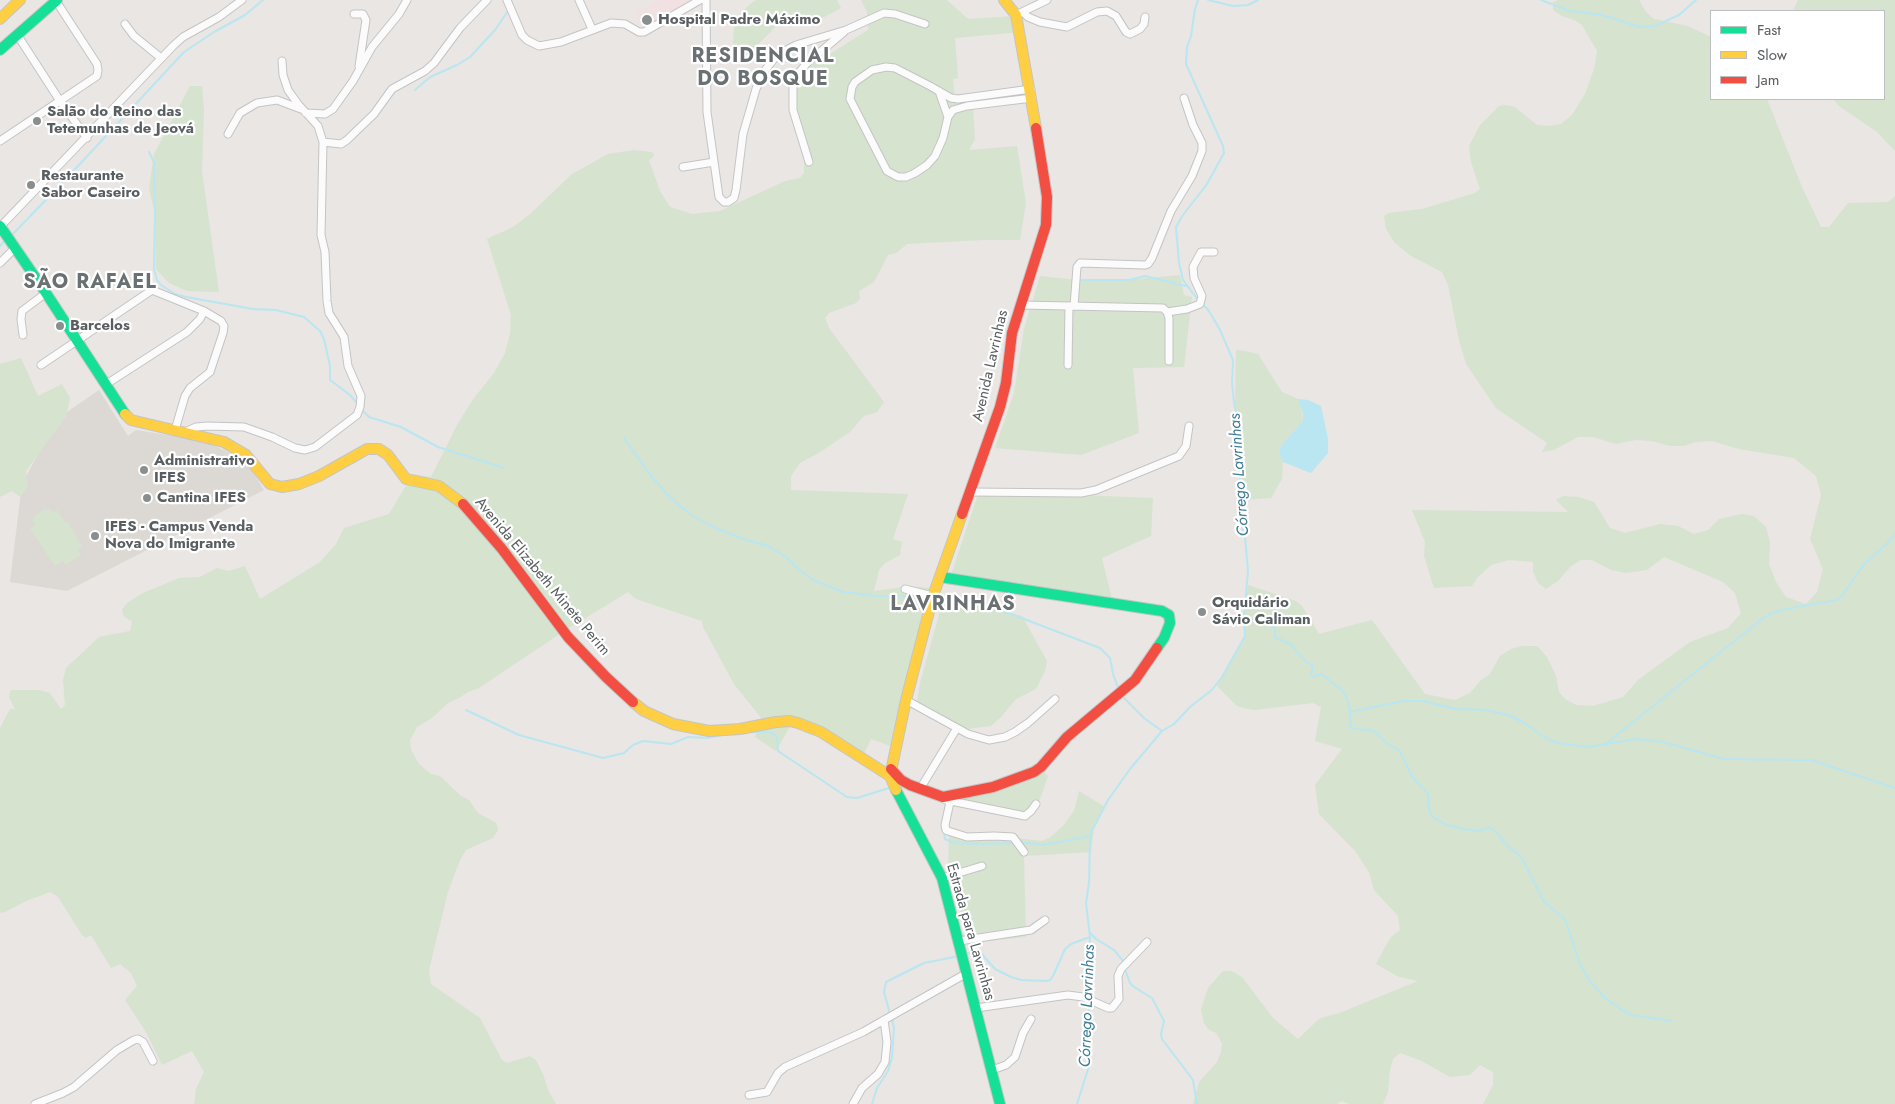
<!DOCTYPE html>
<meta charset="utf-8">
<style>
body{margin:0}
#map{position:relative;width:1895px;height:1104px;overflow:hidden;background:#e9e6e3;font-family:Jost,sans-serif}
canvas{display:block}
.legend{position:absolute;left:1710px;top:10px;width:175px;height:90px;box-sizing:border-box;background:#fff;border:1px solid #bdbfc0;margin:0;padding:6px 9px;list-style:none;font-size:15px;color:#595e61}
.legend li{display:flex;align-items:center;gap:10px;height:25px}
.legend b{width:25px;border:1px solid #bdbfc0}
</style>
<div id="map">
<canvas width="1895" height="1104"></canvas>
<ul class="legend">
<li><b style="height:6px;background:#16e098"></b>Fast</li>
<li><b style="height:6px;background:#ffcf43"></b>Slow</li>
<li><b style="height:6px;background:#f24e42"></b>Jam</li>
</ul>
</div>
<script>
const c = document.querySelector('canvas').getContext('2d');
c.lineJoin = 'round';
function paint(path, color) { c.fillStyle = color; c.fill(path, 'evenodd'); }
const toPath = rows => new Path2D(rows.map(r => 'M' + r).join(''));
function strokePath(path, color, width, dash) { c.strokeStyle = color; c.lineWidth = width; c.lineCap = dash ? 'butt' : 'round'; c.setLineDash(dash || []); c.stroke(path); }
function write(font, color, halo, rows, align = 'center') {
  c.font = font + ' Jost,sans-serif'; c.lineWidth = 4.5; c.setLineDash([]); c.textBaseline = 'middle'; c.strokeStyle = halo; c.fillStyle = color; for (const [text, x, y, turn = 0] of rows) {
    c.save(); c.translate(x, y); c.rotate((+turn || 0) * Math.PI / 180); c.textAlign = isNaN(turn) ? turn : align; if (halo) c.strokeText(text, 0, 0); c.fillText(text, 0, 0); c.restore();
  }
}
paint(toPath([
 [99,390,128,436,136,430,205,441,242,459,253,472,264,490,67,591,10,582,22,484,57,419]
]), '#dcd8d3');
paint(toPath([
 [657,0,691,0,643,28,635,13]
]), '#f1e1e2');
paint(toPath([
 [756,0,837,0,841,8,811,24,801,15,778,24,743,60,733,48,734,21,749,5],
 [861,0,947,0,968,19,1017,16,1020,32,955,38,958,78,953,79,955,102,958,104,968,103,973,108,975,139,969,150,1017,146,1026,203,1020,240,983,240,907,244,896,253,888,255,874,282,859,291,860,299,856,303,829,313,825,318,829,328,884,402,877,412,864,416,850,432,820,452,800,463,791,476,791,490,908,494,893,539,902,542,900,555,885,563,879,570,874,591,911,586,937,589,896,748,871,739,864,754,828,731,793,721,776,751,755,737,762,719,734,684,703,627,702,621,636,599,628,592,564,631,479,688,468,692,459,698,448,703,432,718,417,727,410,740,411,750,419,764,431,774,440,776,461,796,469,800,478,813,496,823,498,830,493,838,466,850,460,860,448,892,429,970,431,984,480,1018,502,1060,507,1063,530,1056,536,1060,543,1074,549,1092,556,1104,194,1104,196,1089,204,1072,192,1051,162,1065,146,1032,125,1000,137,986,131,973,120,964,111,968,91,935,86,938,82,935,58,897,50,892,26,901,5,912,0,913,0,728,10,709,15,709,9,697,11,690,39,690,50,693,61,709,65,705,63,680,66,668,99,637,130,631,132,621,124,617,122,610,127,603,143,593,179,578,200,577,217,568,229,571,245,566,260,599,320,562,336,544,344,528,389,514,413,474,431,477,458,423,474,398,494,373,505,353,510,334,511,315,487,239,513,227,529,215,572,174,608,154,634,150,652,152,654,156,649,160,660,191,670,207,692,214,720,211,785,181,800,178,804,173,804,154,795,100,796,81,806,69,868,30,867,12],
 [1558,0,1639,0,1646,12,1654,19,1688,26,1711,37,1711,99,1767,99,1802,187,1821,227,1829,227,1848,203,1888,202,1895,196,1895,1104,1483,1104,1493,1085,1493,1072,1480,1065,1470,1075,1450,1077,1422,1061,1400,1053,1393,1059,1390,1070,1388,1092,1383,1104,1349,1104,1341,1101,1337,1104,1193,1104,1199,1082,1217,1062,1221,1052,1222,1043,1216,1033,1208,1029,1204,1023,1201,1009,1208,988,1223,971,1231,971,1242,977,1273,1018,1298,1039,1319,1019,1331,1015,1337,1014,1418,981,1399,977,1376,964,1385,947,1392,936,1400,930,1398,916,1374,890,1369,872,1355,851,1319,814,1315,785,1342,749,1315,741,1321,707,1313,703,1255,710,1243,708,1237,706,1217,686,1246,636,1244,614,1248,585,1296,601,1302,606,1319,634,1372,620,1425,694,1455,700,1470,693,1481,680,1490,674,1500,656,1511,649,1522,646,1537,646,1547,657,1556,676,1559,692,1565,699,1576,705,1593,706,1623,697,1638,680,1690,642,1728,628,1741,613,1735,593,1723,582,1664,557,1647,570,1626,573,1611,570,1592,560,1581,560,1571,566,1558,581,1546,589,1538,583,1533,571,1533,562,1509,560,1491,565,1477,578,1472,586,1434,588,1424,556,1425,542,1412,510,1568,512,1556,500,1563,496,1579,497,1594,502,1610,528,1625,533,1660,524,1678,526,1694,534,1708,530,1719,519,1742,514,1754,516,1766,527,1770,543,1769,564,1776,582,1786,597,1806,604,1817,592,1823,569,1810,539,1821,495,1816,476,1794,458,1739,449,1712,441,1696,442,1684,446,1670,446,1652,441,1636,440,1616,444,1593,437,1578,437,1554,450,1542,452,1547,443,1496,408,1466,364,1459,340,1448,285,1442,272,1411,256,1395,243,1386,229,1384,216,1389,213,1422,209,1475,193,1480,189,1471,162,1469,146,1480,125,1499,106,1506,105,1515,107,1537,125,1549,126,1561,124,1572,115,1585,94,1594,69,1597,51,1582,25,1574,20,1562,16,1553,10,1553,2],
 [1798,0,1895,0,1895,151,1877,132,1839,106,1833,99,1884,99,1884,11,1793,11],
 [190,86,202,86,204,111,202,171,219,292,187,291,169,283,156,269,155,215,149,188,154,154],
 [1180,275,1184,295,1192,297,1184,367,1133,368,1139,433,1081,455,995,448,1014,393,1024,329,1040,276,1078,280,1125,280],
 [1236,350,1245,351,1258,354,1282,392,1298,399,1301,406,1303,421,1281,445,1279,454,1283,462,1282,479,1271,498,1241,500,1235,403],
 [21,358,38,396,62,384,70,398,66,417,26,471,28,487,20,497,12,491,0,497,0,364],
 [979,491,1153,498,1151,536,1102,558,1113,603,951,575],
 [50,508,53,513,57,510,66,523,68,522,82,546,78,550,81,555,66,565,63,561,55,566,30,529,35,525,32,520,35,518,34,516,45,509,47,510],
 [944,597,958,597,993,609,1022,616,1047,661,1045,671,1036,689,1016,699,1002,716,991,726,968,729,956,727,917,702,920,683],
 [1041,769,1048,776,1040,799,1037,804,1025,813,954,800],
 [1079,791,1105,807,1094,827,1091,852,1024,856,1026,937,968,943,948,865,949,835,993,835,1041,841,1049,838,1063,826,1074,811]
]), '#d6e3cf');
paint(toPath([
 [1298,399,1308,400,1321,406,1328,439,1328,453,1311,473,1283,462,1279,454,1281,445,1303,421,1303,414]
]), '#b9e6f1');
strokePath(toPath([
 [1198,0,1195,9,1191,36,1187,47,1186,64,1223,146,1224,153,1207,184,1183,215,1176,227,1179,263,1183,280,1198,300],
 [1208,0,1233,6,1248,5,1258,0],
 [1541,0,1570,11,1602,15,1640,27,1655,26,1679,15,1696,0],
 [415,90,430,77,457,65,470,57,495,30,508,11],
 [117,124,122,128],
 [149,152,154,162,155,210,154,269,157,280,161,285,175,294,186,297,253,309,276,310,304,317,320,331,324,339,330,366,330,380,350,395,357,403],
 [11,236,65,180,184,52,214,32,245,15,263,0],
 [0,246,5,240],
 [1081,280,1129,280,1145,276,1186,286],
 [362,410,369,417,401,427,438,447,504,468],
 [624,438,651,476,669,496,691,515,709,525,743,539,768,546,786,557,796,567,813,580,843,592,877,596,919,596],
 [936,595,968,600,1011,614,1100,648,1110,658,1113,674,1119,690],
 [1244,616,1259,623,1275,627,1275,637,1293,646,1303,659,1313,666,1311,675,1314,677,1320,674,1323,675,1345,693,1349,705,1351,728,1374,731,1388,744,1399,750,1413,778,1428,794,1429,811,1434,818,1447,825,1463,829,1480,831,1489,827,1495,831,1508,846,1522,858,1544,902,1565,919,1580,964,1590,981,1604,997,1620,1009,1632,1015,1672,1021],
 [1122,696,1144,718,1162,731],
 [466,710,519,735,603,758,624,753,633,745,643,741,671,744,688,737,707,738,722,735],
 [1349,712,1403,701,1423,701,1455,709,1487,710,1511,716,1523,722,1547,739,1558,743,1588,747,1636,739,1663,742,1724,759,1811,760,1895,788],
 [749,732,768,732,774,734,777,738,778,751,847,797,857,798,892,787],
 [1607,743,1762,619,1775,612,1792,608,1837,600,1842,596,1864,564,1886,545,1895,534],
 [944,832,945,839,954,843,975,844,1015,843],
 [1019,842,1043,845,1091,836],
 [1090,933,1096,939,1114,950,1124,962],
 [966,954,975,952,981,953,995,969,1011,977,1021,980,1046,981,1050,980,1053,976,1065,949,1071,944,1090,937],
 [1125,969,1130,983,1134,987,1152,998,1164,1021,1161,1034,1162,1039,1193,1080,1197,1104],
 [1089,996,1087,968,1090,937,1086,903,1089,883,1090,840,1092,831,1108,800,1130,769,1162,731,1174,724,1191,706,1212,690,1222,677,1245,636,1244,616,1248,571,1245,537,1241,522,1240,476,1237,453,1238,421,1234,403,1232,383,1233,360,1220,330,1209,311,1202,303],
 [890,1014,884,992,886,982,924,963,959,956],
 [872,1104,877,1088,888,1071,892,1058,894,1028,892,1019],
 [1077,1104,1089,1066,1086,1054,1089,1001]
]), '#b9e6f1', 2);
const street = toPath([
 [507,0,522,35,527,40,539,46,561,42,611,23,625,24,639,32,644,32,700,0],
 [579,0,592,29],
 [706,0,707,112,719,197,724,202,728,202,734,198,736,190,743,134,756,89,763,73,777,55,796,45,846,30,884,13,895,14,925,24],
 [1023,12,1028,17,1040,22,1067,27,1097,12,1107,11,1116,16,1126,32,1130,34,1140,29,1144,24,1145,17],
 [1020,13,1047,0],
 [354,14,363,14,366,20,359,66],
 [125,24,134,36,161,58],
 [18,36,60,101,87,138],
 [1031,89,958,99,951,98,930,86,895,68,886,67,872,70,855,82,852,87,850,99,887,171,898,177,906,177,915,173,927,165,935,156,943,138,948,117,953,110,967,106,1032,98],
 [939,91,948,117],
 [306,113,325,114,333,109,353,81,372,47,399,14,407,0],
 [228,134,240,113,257,103,277,100,301,109],
 [0,141,97,76,98,70,97,64,56,1],
 [323,142,341,144,347,140,374,114,392,89,425,71,434,63,460,28,487,0],
 [809,162,793,110,793,84,797,75,807,63,844,32],
 [683,167,714,162],
 [0,227,173,46,183,37,219,17,242,0],
 [0,263,15,248],
 [1021,305,1163,308,1167,312,1169,318,1169,361],
 [1074,306,1077,267,1080,263,1145,265,1148,264,1152,258,1171,211,1192,176,1202,151,1202,143,1193,125,1184,98],
 [1167,312,1187,309,1200,304,1202,296,1194,278,1193,267,1201,252,1214,252],
 [23,335,21,319,22,311,46,293],
 [41,365,152,290,204,311,221,321,224,326,223,333,210,372,190,388,185,396,175,430],
 [1068,365,1069,306],
 [105,385,187,332,200,319,204,311],
 [185,432,196,427,207,426,244,427,272,437,295,448,305,450,315,447,353,418,357,415,360,407,361,396,348,366,344,337,329,313,327,301,325,252,321,235,323,142,318,126,298,104,288,90,283,75,282,61],
 [970,492,1081,493,1096,490,1179,456,1186,446,1189,426],
 [905,589,933,596],
 [906,700,968,734,989,740,1005,737,1015,732,1028,723,1055,699],
 [920,789,957,728],
 [946,800,1025,816,1031,811,1036,804],
 [950,802,945,825,946,830,948,831,967,837,994,836,1013,837,1024,852],
 [942,878,982,866],
 [959,941,1031,930,1045,920],
 [976,1008,1068,995,1083,997,1108,1008,1112,1008,1119,999,1118,976,1121,969,1147,942],
 [992,1070,1006,1065,1015,1057,1023,1033,1031,1019],
 [749,1095,767,1092,778,1073,785,1067,863,1032,967,973],
 [35,1104,63,1093,74,1087,117,1050,134,1040,138,1039,143,1042,153,1061],
 [853,1104,862,1088,878,1074,885,1062,887,1042,884,1020]
]);
const fast = toPath([
 [0,50,57,0],
 [0,226,46,293,125,414],
 [940,577,1162,611,1169,615,1170,623,1164,638,1157,648],
 [896,790,942,878,1000,1104]
]);
const slow = toPath([
 [1004,0,1016,15,1036,128],
 [0,19,20,0],
 [125,414,131,420,224,442,246,455,270,484,282,487,299,484,319,476,367,449,379,449,388,455,406,479,439,486,463,504],
 [633,702,644,711,673,724,709,731,740,729,776,722,790,721,798,723,821,732,890,776],
 [896,790,890,776,906,700,933,596,962,514]
]);
const jam = toPath([
 [463,504,502,549,568,637,606,677,633,702],
 [962,514,1000,407,1006,383,1012,333,1046,225,1047,197,1036,128],
 [891,769,901,780,910,785,943,797,993,787,1034,772,1041,767,1067,737,1135,680,1157,648]
]);
strokePath(street, '#c5c4c4', 9);
strokePath(fast, '#c5c5c5', 12);
strokePath(slow, '#c5c5c5', 12);
strokePath(jam, '#c5c5c5', 12);
strokePath(street, '#fcfbfb', 7);
strokePath(fast, '#16e098', 10);
strokePath(slow, '#ffcf43', 10);
strokePath(jam, '#f24e42', 10);
for (const [x, y, r, color] of [
 [647,20,6,"#8b8e8e"],
 [37,121,5,"#8b8e8e"],
 [31,185,5,"#8b8e8e"],
 [60,326,5,"#8b8e8e"],
 [144,470,5,"#8b8e8e"],
 [147,498,5,"#8b8e8e"],
 [95,536,5,"#8b8e8e"],
 [1202,612,5,"#8b8e8e"]
]) { const dot = new Path2D(); dot.arc(x, y, r, 0, 2 * Math.PI); c.fillStyle = color; c.fill(dot); strokePath(dot, '#fff', 2); }
write('bold 15px', '#595e61', '#fff', [
 ["Hospital Padre Máximo",658,20],
 ["Salão do Reino das",47,112],
 ["Tetemunhas de Jeová",47,129],
 ["Restaurante",41,176],
 ["Sabor Caseiro",41,193],
 ["Barcelos",70,326],
 ["Administrativo",154,461],
 ["IFES",154,478],
 ["Cantina IFES",157,498],
 ["IFES - Campus Venda",105,527],
 ["Nova do Imigrante",105,544],
 ["Orquidário",1212,603],
 ["Sávio Caliman",1212,620]
], 'left');
write('15px', '#595e61', '#fff', [
 ["Avenida Lavrinhas",991,366,-77],
 ["Avenida Elizabeth Minete Perim",542,577,50],
 ["Estrada para Lavrinhas",970,932,74]
]);
write('italic 16px', '#3f7e97', '#fff', [
 ["Córrego Lavrinhas",1240,475,-94],
 ["Córrego Lavrinhas",1088,1006,-88]
]);
c.letterSpacing = '1px';
write('bold 20px', '#6b7072', '#fff', [
 ["RESIDENCIAL",763,57],
 ["DO BOSQUE",763,80],
 ["SÃO RAFAEL",90,283],
 ["LAVRINHAS",953,605]
]);
c.letterSpacing = '0px';
</script>
